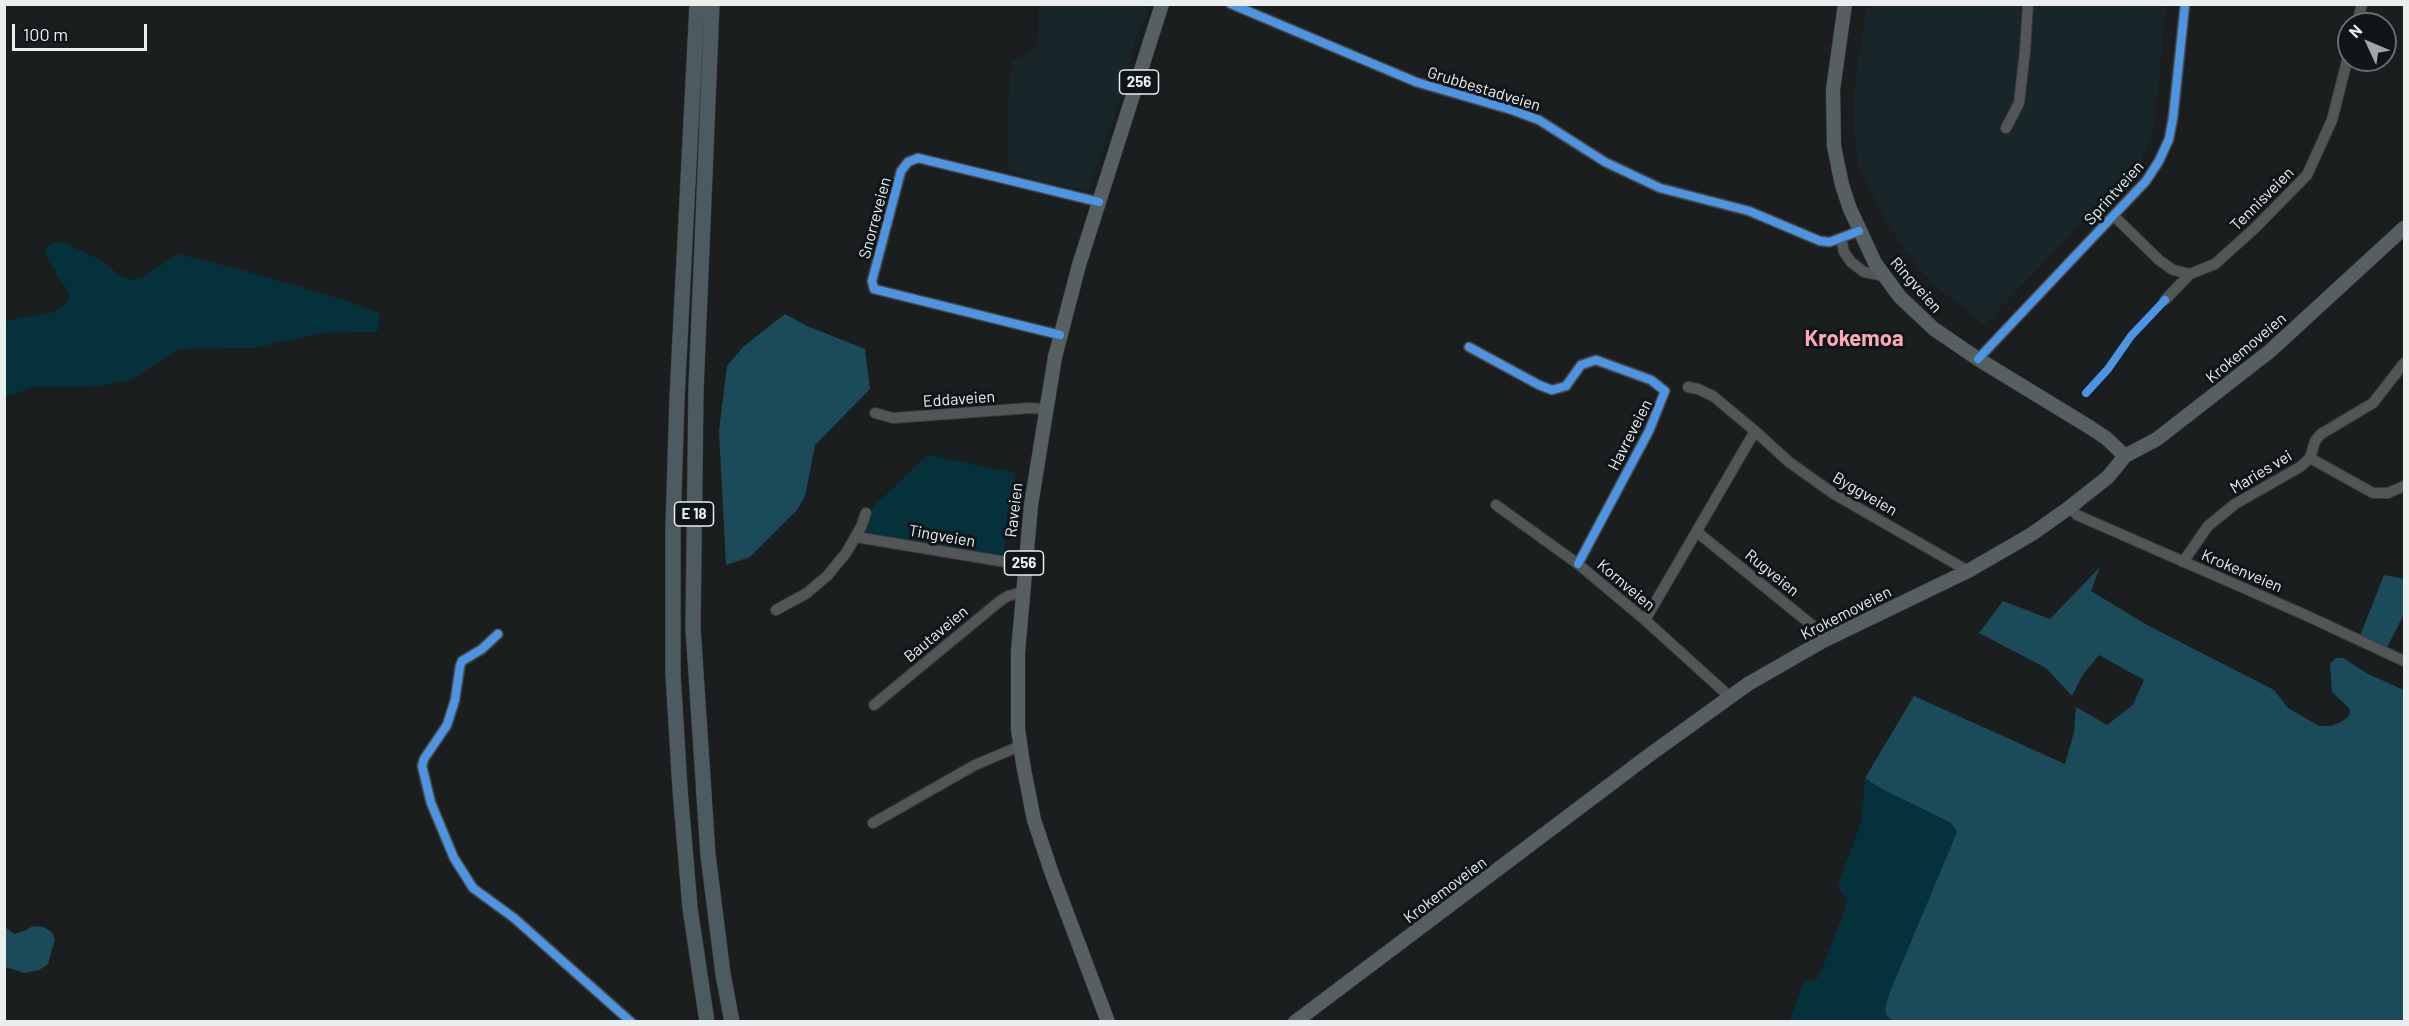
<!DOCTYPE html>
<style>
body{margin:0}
#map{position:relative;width:2409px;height:1026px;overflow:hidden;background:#1b1e1f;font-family:Barlow,sans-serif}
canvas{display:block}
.frame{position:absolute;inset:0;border:6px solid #e9eeef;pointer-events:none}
.north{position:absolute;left:2337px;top:12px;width:60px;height:60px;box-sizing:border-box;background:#101618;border:2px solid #676c6e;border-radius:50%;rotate:314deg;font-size:16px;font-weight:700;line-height:24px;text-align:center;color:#e9eeef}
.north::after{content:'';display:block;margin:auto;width:21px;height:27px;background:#a1a5a6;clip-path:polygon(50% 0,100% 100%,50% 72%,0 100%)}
.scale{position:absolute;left:12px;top:24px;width:135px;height:27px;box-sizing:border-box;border:3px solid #e9eeef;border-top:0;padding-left:8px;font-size:18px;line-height:21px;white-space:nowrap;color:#e9eeef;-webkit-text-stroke:4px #101618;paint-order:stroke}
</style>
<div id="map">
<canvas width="2409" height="1026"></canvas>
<div class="frame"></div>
<div class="north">N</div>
<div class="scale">100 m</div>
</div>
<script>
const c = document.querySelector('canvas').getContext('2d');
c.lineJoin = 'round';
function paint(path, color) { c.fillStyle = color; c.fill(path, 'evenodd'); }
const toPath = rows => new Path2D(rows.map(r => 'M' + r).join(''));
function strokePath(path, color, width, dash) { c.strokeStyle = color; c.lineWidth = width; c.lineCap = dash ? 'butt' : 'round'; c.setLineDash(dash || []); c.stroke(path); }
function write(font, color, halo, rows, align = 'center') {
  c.font = font + ' Barlow,sans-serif'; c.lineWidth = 6; c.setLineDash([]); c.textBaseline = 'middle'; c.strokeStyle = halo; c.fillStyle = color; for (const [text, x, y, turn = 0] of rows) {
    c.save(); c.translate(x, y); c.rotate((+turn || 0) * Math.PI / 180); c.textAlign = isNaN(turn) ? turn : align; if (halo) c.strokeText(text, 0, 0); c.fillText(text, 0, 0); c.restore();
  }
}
paint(toPath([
 [1039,5,1151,5,1135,41,1128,75,1089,190,1048,184,1008,170,1008,108,1012,62,1030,53,1036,46,1039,38],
 [1867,5,2166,5,2154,130,2140,162,1984,325,1930,281,1906,252,1887,222,1859,169,1853,116,1856,75]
]), '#192629');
paint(toPath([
 [62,242,95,257,124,278,134,280,143,277,179,254,238,269,345,300,380,313,378,330,374,332,322,333,253,348,180,349,129,381,100,386,33,387,5,397,5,321,54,312,69,300,69,293,45,255,46,248,53,243],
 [928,455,1015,473,1003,559,873,536,867,532,866,525,874,506],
 [1865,778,1880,788,1952,823,1957,832,1889,994,1885,1007,1886,1015,1894,1021,1789,1022,1805,978,1813,982,1819,976,1842,917,1847,901,1838,885,1861,822]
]), '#05313b');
paint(toPath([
 [785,314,807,326,865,349,870,389,815,445,805,496,797,510,750,557,726,565,719,431,727,366,743,347],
 [2100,567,2091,591,2147,625,2274,690,2288,708,2319,726,2331,726,2341,722,2349,716,2350,709,2332,692,2330,664,2336,658,2343,658,2368,674,2404,690,2404,1021,1894,1022,1886,1015,1885,1008,1889,994,1957,832,1951,823,1880,788,1865,778,1914,696,2065,764,2074,732,2076,707,2107,725,2133,705,2144,680,2099,655,2082,676,2072,696,2046,668,1979,633,2003,601,2050,619],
 [2384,575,2404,579,2404,614,2386,649,2360,636],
 [33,926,44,927,52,932,55,939,48,964,39,970,25,973,5,967,5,927,14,934,24,931]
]), '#1b4b58');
const minor = toPath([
 [1231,4,1416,82,1512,110,1539,120,1605,162,1660,188,1749,211,1820,241,1830,242,1859,231],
 [2357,24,2362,4],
 [2006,128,2019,103,2025,51,2028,4],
 [2114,216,2159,260,2173,270,2190,274,2215,264,2255,228,2307,175,2332,120,2349,53],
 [1841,238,1844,252,1851,262,1864,272,1883,276],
 [2165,300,2190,274],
 [1060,335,874,289,872,281,901,171,908,162,918,158,1099,202],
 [1469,347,1539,385,1552,390,1566,386,1581,365,1596,360,1651,380,1665,391,1649,431,1578,564],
 [1978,359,2146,181,2159,161,2169,139,2173,118,2185,4],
 [875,413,893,418,1030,408,1045,409],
 [1755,431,1789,462,1834,494,1968,571],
 [2310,458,2373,493,2388,493,2404,486],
 [1496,505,1578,564,1645,620,1730,697],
 [2070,507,2077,515,2303,614,2404,661],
 [1697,532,1818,630,1823,641],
 [856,537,1024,565],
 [2183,562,2208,526,2235,504,2300,467,2310,458,2315,441,2321,434,2373,403,2404,363],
 [776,610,807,593,827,576,846,553,861,527,866,513],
 [1645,620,1755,431,1713,396,1698,389,1688,387],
 [498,634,482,649,462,661,460,666,455,700,447,725,424,759,422,766,431,803,454,858,473,888,514,918,631,1022],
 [874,705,1000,601,1008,596,1022,592],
 [873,823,975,765,1020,746]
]);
const major = toPath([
 [1845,4,1833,90,1834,146,1842,185,1850,209,1875,263,1900,297,1934,329,1978,359,2091,428,2106,438,2125,456],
 [1108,1022,1051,871,1034,820,1023,764,1018,729,1018,652,1031,505,1055,357,1079,265,1162,4],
 [1295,1022,1648,756,1748,684,1823,641,1968,571,2032,534,2070,507,2108,477,2125,456,2157,439,2270,351,2404,228]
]);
const highway = toPath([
 [697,4,677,398,673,529,673,674,680,789,690,908,707,1022],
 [712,4,696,390,693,628,708,855,723,974,732,1022]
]);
strokePath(minor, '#363a3b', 12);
strokePath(major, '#363a3b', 15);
strokePath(highway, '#363a3b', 16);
strokePath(minor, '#535657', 10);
strokePath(major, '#565f62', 14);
strokePath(highway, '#4d5b60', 15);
strokePath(toPath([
 [1231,4,1416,82,1512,110,1539,120,1605,162,1660,188,1749,211,1820,241,1830,242,1859,231],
 [1060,335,874,289,872,281,901,171,908,162,918,158,1099,202],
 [1469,347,1539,385,1552,390,1566,386,1581,365,1596,360,1651,380,1665,391,1649,431,1578,564],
 [1978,359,2146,181,2159,161,2169,139,2173,118,2185,4],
 [2086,393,2108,369,2131,336,2165,300],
 [498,634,482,649,462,661,460,666,455,700,447,725,424,759,422,766,431,803,454,858,473,888,514,918,631,1022]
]), '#4d94e3', 8);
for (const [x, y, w] of [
 [1139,82,39],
 [694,514,39],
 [1024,563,39]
]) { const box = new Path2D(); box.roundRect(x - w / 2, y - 12, w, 24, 4.5); c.fillStyle = '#101618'; c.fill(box); strokePath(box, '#e9eeef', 1.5); }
write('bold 15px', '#e9eeef', null, [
 ["256",1139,82],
 ["E 18",694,514],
 ["256",1024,563]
]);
write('16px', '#e9eeef', '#101618', [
 ["Grubbestadveien",1484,89,17],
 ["Sprintveien",2114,193,-48],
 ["Tennisveien",2262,199,-45],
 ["Snorreveien",875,218,-75],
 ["Ringveien",1916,285,48],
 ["Krokemoveien",2246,348,-40],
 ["Eddaveien",959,399,-4],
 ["Havreveien",1630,435,-63],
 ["Maries vei",2261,472,-31],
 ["Byggveien",1865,494,30],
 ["Raveien",1014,510,-83],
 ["Tingveien",942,536,10],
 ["Krokenveien",2242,571,23],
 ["Rugveien",1772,573,39],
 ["Kornveien",1626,585,40],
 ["Krokemoveien",1846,613,-27],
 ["Bautaveien",936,634,-40],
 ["Krokemoveien",1445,890,-37]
]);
write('bold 22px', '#fca8b7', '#101618', [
 ["Krokemoa",1854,339]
]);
</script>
